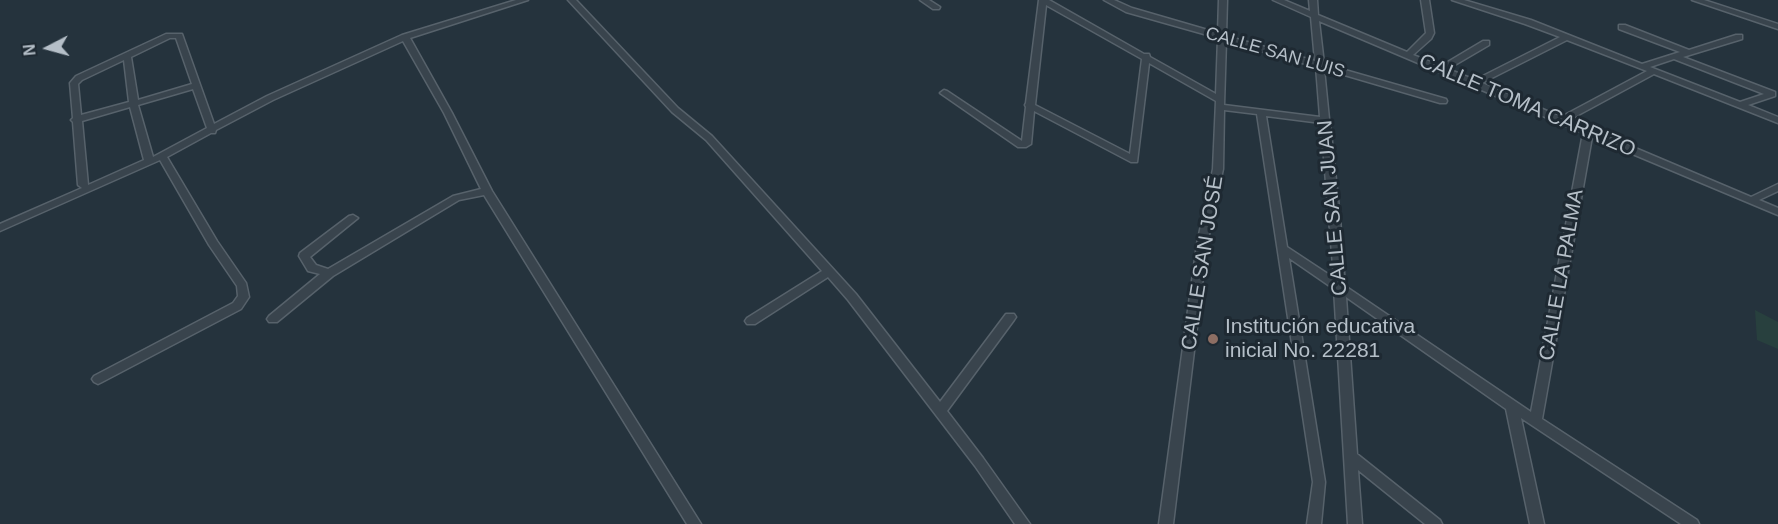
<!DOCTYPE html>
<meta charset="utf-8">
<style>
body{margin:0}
#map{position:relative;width:1778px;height:524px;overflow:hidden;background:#25333d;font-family:Arial,sans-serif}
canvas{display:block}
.north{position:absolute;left:18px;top:18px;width:60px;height:60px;-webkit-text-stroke:4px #1e2932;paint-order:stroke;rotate:264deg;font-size:16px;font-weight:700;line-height:24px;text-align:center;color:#b5bfc8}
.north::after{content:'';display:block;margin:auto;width:21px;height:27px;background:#b5bfc8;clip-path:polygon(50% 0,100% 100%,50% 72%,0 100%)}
</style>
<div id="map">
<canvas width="1778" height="524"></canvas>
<div class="north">N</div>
</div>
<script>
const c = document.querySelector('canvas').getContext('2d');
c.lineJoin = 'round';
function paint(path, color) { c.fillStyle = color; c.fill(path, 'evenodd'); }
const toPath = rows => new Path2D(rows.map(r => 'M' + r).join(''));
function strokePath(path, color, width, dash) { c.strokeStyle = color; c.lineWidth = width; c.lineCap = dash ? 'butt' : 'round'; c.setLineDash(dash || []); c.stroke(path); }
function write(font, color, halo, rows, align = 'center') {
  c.font = font + ' Arial,sans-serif'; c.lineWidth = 6; c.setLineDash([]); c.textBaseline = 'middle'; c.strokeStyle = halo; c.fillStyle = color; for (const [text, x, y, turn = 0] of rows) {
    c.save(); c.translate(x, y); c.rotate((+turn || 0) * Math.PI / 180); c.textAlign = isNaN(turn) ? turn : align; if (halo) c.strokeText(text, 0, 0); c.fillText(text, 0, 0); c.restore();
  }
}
paint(toPath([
 [1755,310,1778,322,1778,349,1757,340]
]), '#28403e');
const minor = toPath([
 [516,0,528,0,410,38,452,113,492,191,701,524,687,524,484,195,459,200,333,276,277,322,269,322,267,319,269,316,320,274,308,271,299,256,300,253,349,216,353,215,358,218,310,257,316,265,328,269,453,196,481,189,444,113,403,41,273,100,216,130,215,133,211,133,167,157,217,241,246,283,249,297,241,309,102,382,98,384,94,382,92,379,94,376,233,303,238,296,237,286,209,245,160,160,0,231,0,224,82,188,78,185,73,122,71,120,73,118,70,83,76,76,166,34,182,34,214,124,267,96,402,35,516,0],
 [170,38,176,38,192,84,138,100,131,57,170,38],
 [124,60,129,102,81,115,78,84,82,80,124,60],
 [193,89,207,128,153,157,138,105,193,89],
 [130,107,144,160,88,185,82,121,130,107],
 [568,0,576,0,678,108,712,136,856,294,940,402,1006,314,1014,314,1016,317,1014,320,947,411,983,458,1030,524,1015,524,975,466,848,300,828,277,755,324,747,324,745,321,747,318,822,271,706,140,672,112,568,0],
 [920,0,929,0,940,7,939,9,933,9,920,0],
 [1039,0,1049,0,1144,54,1149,54,1150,57,1216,94,1218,38,1126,12,1104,0,1114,0,1132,8,1218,33,1219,0,1227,0,1226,36,1315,61,1311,17,1273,0,1284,0,1310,11,1309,0,1317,0,1318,15,1407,52,1426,33,1421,0,1429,0,1434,33,1431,39,1413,55,1441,66,1483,41,1489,41,1489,45,1448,69,1475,80,1560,37,1525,24,1452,0,1464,0,1531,20,1642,64,1680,52,1619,29,1619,25,1625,25,1689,50,1736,35,1742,35,1742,39,1683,57,1775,92,1775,96,1748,105,1778,117,1778,123,1654,74,1569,120,1751,197,1778,184,1778,191,1759,200,1778,208,1778,215,1592,137,1542,419,1697,520,1699,524,1681,524,1521,418,1544,524,1530,524,1506,409,1346,297,1357,454,1440,520,1442,524,1425,524,1358,470,1362,524,1348,524,1334,289,1289,258,1325,482,1321,524,1307,524,1313,482,1257,114,1224,110,1223,169,1207,244,1173,524,1159,524,1197,244,1213,169,1216,101,1149,63,1137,162,1131,162,1034,111,1031,144,1026,147,1018,147,940,93,944,90,947,91,1022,141,1026,107,1025,105,1026,103,1039,0],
 [1046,5,1142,59,1130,154,1035,105,1046,5],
 [1319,21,1583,133,1531,412,1345,286,1340,218,1330,123,1331,121,1329,119,1324,69,1440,103,1446,103,1447,101,1446,99,1324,64,1319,21],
 [1567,40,1647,71,1561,117,1482,83,1567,40],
 [1226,41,1316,67,1320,117,1224,105,1226,41],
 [1674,59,1764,94,1740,102,1650,67,1674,59],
 [1266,116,1321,123,1334,278,1287,247,1266,116],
 [1692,0,1704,0,1778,24,1778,29,1692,0]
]);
strokePath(minor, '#57626b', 3);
paint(minor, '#39444d');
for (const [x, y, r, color] of [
 [1213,339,6,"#8d6e63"]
]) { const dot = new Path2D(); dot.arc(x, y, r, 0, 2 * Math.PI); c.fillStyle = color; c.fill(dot); strokePath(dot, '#1e2932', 2); }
write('18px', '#b5bfc8', '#1e2932', [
 ["CALLE SAN LUIS",1275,53,16]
]);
write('21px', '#b5bfc8', '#1e2932', [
 ["CALLE TOMA CARRIZO",1527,106,23],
 ["CALLE SAN JUAN",1333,208,-95],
 ["CALLE SAN JOSÉ",1203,263,-81],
 ["CALLE LA PALMA",1562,275,-80]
]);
write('21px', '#b5bfc8', '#1e2932', [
 ["Institución educativa",1225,327],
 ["inicial No. 22281",1225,351]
], 'left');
</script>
